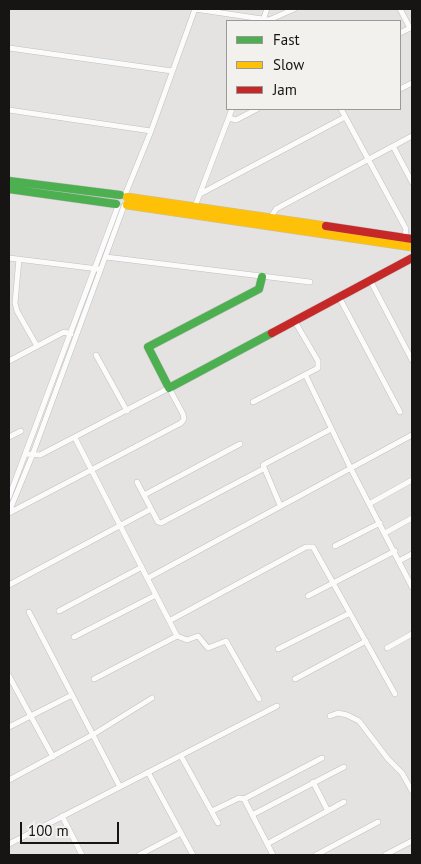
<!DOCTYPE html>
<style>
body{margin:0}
#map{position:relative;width:421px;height:864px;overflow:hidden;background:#e5e3e2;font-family:"PT Sans",sans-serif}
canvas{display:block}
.frame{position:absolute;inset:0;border:10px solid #161514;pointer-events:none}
.legend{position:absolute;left:226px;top:20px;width:175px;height:90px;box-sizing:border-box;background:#f3f1ee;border:1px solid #9b9997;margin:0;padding:6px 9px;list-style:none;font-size:15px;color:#161514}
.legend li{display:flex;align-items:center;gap:10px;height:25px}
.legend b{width:25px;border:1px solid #9b9997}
.scale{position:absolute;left:20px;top:822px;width:99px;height:22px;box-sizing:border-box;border:2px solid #161514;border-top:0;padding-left:6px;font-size:15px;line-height:18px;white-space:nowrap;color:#161514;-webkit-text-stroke:4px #f3f1ee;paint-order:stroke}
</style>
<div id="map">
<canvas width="421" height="864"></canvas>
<div class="frame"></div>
<ul class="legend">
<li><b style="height:6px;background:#4caf50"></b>Fast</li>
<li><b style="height:6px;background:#ffc107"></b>Slow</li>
<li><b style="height:6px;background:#c62828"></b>Jam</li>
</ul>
<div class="scale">100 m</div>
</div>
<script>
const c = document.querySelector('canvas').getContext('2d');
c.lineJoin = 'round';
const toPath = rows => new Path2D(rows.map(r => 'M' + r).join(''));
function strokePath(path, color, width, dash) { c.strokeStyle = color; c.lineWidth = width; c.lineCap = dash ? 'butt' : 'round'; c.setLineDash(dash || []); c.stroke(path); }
const street = toPath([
 [195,9,269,20,294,9],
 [400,9,410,28,412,27],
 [263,20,267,9],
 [400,33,410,28],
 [9,48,172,71],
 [400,89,412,83],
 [341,109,406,229,404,240],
 [9,110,151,131],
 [229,118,236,120,257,109],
 [393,146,412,182],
 [200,194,345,117],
 [125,195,151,131,195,9],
 [194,209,232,109],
 [269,220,276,209,412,136],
 [106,257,310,282],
 [9,258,98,269],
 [19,259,15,303,17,311,37,346],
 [370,280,412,360],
 [339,297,400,412],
 [96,355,127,411],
 [9,361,64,332,71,334],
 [306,376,351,469,412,587],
 [253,402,318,368,318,361,294,320],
 [9,437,21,431],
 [75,438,177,636,94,679],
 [137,482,158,522,161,523,263,469],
 [144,495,240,444],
 [9,497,118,206],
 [369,504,412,480],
 [280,505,263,465,331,429],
 [9,512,32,456,124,206],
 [9,513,181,423,184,419,183,414,169,388,40,455,25,454],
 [385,533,412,518],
 [335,546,380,523],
 [399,561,412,554],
 [148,578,412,435],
 [9,585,151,509],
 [308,596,395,551],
 [59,611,142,567],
 [29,612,120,787],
 [169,621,306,547,313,547,395,694],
 [177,636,187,640,198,636,208,648,226,641,259,699],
 [74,637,156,595],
 [387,648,412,634],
 [278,649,350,613],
 [9,676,53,757],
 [295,679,366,641],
 [330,716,338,713,347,715,359,721,388,759,402,773,412,791],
 [9,727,72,695],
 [181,756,218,823],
 [148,772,193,855],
 [9,780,94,734,152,698],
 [313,782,328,811],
 [244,799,322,758],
 [212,811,239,798,244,799,273,855],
 [252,815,344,767],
 [62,816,82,855],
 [9,844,277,706],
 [267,844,344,802],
 [139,855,181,833],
 [316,855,378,822],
 [385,855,412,841]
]);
const fast = toPath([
 [9,181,120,195],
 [9,189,116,204],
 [262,277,259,289,148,347,169,388,272,333]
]);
const slow = toPath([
 [127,197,326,226],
 [127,205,412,247]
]);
const jam = toPath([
 [326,226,412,239],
 [272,333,412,258]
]);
strokePath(street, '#c0bfbe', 6);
strokePath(fast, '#c0bfbe', 9);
strokePath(slow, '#c0bfbe', 9);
strokePath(jam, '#c0bfbe', 9);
strokePath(street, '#fbfbfb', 5);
strokePath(fast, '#4caf50', 8);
strokePath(slow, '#ffc107', 8);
strokePath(jam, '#c62828', 8);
</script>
